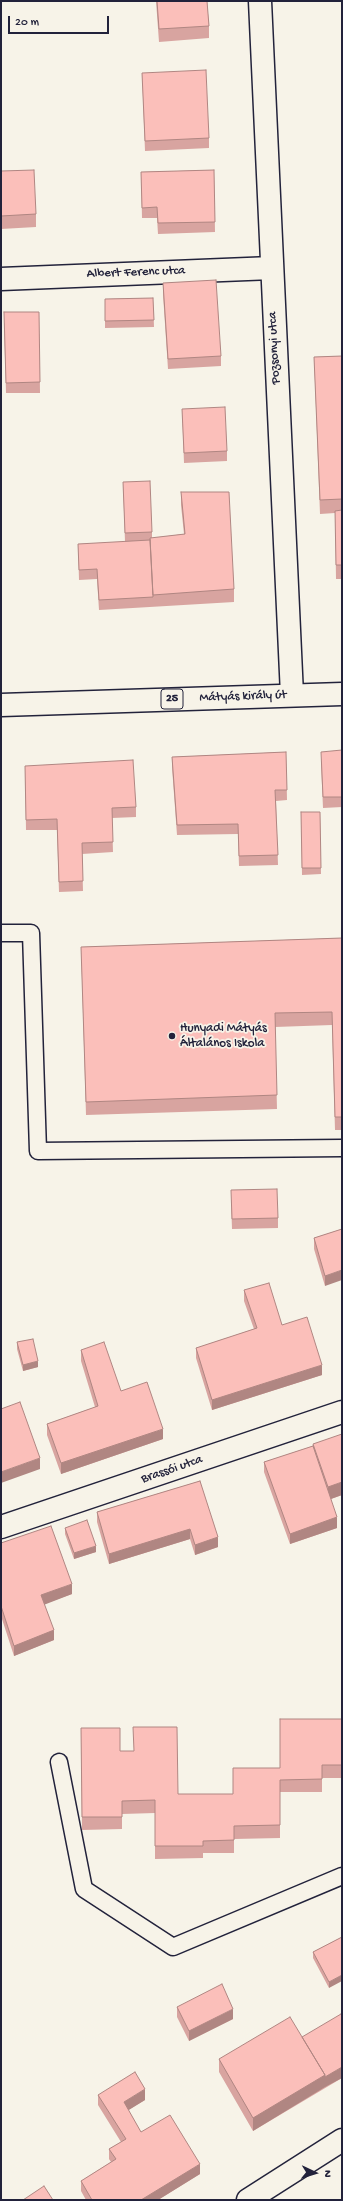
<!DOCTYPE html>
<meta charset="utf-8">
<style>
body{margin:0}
#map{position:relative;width:343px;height:2201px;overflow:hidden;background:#f7f3e8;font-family:"Gochi Hand",sans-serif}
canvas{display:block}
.frame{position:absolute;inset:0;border:2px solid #22223b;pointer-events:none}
.north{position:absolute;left:295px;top:2153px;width:40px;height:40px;-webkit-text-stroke:3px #f7f3e8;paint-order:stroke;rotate:94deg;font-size:11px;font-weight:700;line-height:16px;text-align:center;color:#22223b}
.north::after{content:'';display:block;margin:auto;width:14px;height:18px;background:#22223b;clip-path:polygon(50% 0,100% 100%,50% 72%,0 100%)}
.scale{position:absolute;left:8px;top:16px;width:101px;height:18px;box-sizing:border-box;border:2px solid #22223b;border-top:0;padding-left:5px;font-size:12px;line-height:14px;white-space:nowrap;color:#22223b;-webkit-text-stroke:3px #f7f3e8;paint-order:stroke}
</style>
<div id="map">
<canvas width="343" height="2201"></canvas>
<div class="frame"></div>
<div class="north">N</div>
<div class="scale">20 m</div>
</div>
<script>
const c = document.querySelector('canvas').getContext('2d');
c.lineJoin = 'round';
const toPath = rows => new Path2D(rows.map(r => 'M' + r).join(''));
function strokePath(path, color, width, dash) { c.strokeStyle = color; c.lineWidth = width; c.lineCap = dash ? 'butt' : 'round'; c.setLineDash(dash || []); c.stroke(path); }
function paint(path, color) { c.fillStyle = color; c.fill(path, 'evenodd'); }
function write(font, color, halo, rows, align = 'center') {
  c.font = font + ' "Gochi Hand",sans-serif'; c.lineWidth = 3.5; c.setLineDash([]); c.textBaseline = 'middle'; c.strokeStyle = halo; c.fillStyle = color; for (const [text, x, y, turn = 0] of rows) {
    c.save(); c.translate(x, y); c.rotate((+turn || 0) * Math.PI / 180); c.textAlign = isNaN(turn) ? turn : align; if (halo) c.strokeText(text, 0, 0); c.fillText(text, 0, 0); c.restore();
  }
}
const lane = toPath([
 [1,933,31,933,38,1151,342,1148],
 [59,1762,84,1889,173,1947,342,1876]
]);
const street = toPath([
 [260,1,292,695],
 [1,279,272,268],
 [1,1527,342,1412],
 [248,2200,342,2140]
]);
const primary = toPath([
 [1,705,342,694]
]);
strokePath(lane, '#22223b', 19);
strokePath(street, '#22223b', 25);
strokePath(primary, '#22223b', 25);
strokePath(lane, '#f7f3e8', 16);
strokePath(street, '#f7f3e8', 22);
strokePath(primary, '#f7f3e8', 22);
paint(toPath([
 [80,1,96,1,81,2],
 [156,1,207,1,209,26,209,38,159,42],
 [142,73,209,138,209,148,145,151],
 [214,170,215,232,158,234,157,218,142,218,141,172],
 [1,171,36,214,36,227,1,229],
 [163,283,221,356,221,366,168,369,163,294],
 [153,298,154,327,105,328,105,299],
 [39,312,40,393,6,393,4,323],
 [342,356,342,579,336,579,335,513,320,514,314,357],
 [182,409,227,451,227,461,184,463],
 [123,482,152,532,152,538,184,534,181,505,181,492,234,589,234,602,99,610,97,579,79,580,78,544,125,542],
 [342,750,342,807,323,808,321,762],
 [286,752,287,800,276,801,278,865,239,866,238,834,177,835,172,767,172,757],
 [25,766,136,807,136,817,112,818,113,852,82,854,83,891,59,892,57,830,26,830],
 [301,812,320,812,321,874,302,875],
 [342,938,342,1130,335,1130,332,1025,275,1027,277,1109,86,1115,81,947],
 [231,1200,278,1218,278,1228,232,1229],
 [342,1229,325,1286,314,1249,314,1238],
 [244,1290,282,1325,322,1375,212,1410,196,1358,196,1348,254,1329,244,1301],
 [17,1342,38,1367,23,1371,17,1349],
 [81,1350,121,1391,163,1439,61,1474,47,1435,47,1424,95,1407,81,1361],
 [313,1444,342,1495,331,1499,337,1528,290,1544,264,1472,264,1462,313,1446],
 [200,1481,218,1547,195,1555,190,1539,109,1564,97,1522,97,1512],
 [65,1528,96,1552,74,1559,65,1534],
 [1,1543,72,1594,44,1604,54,1640,14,1656,1,1616],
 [342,1719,342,1778,322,1778,322,1792,280,1792,280,1838,234,1839,234,1853,203,1853,203,1858,155,1859,155,1813,122,1814,122,1829,82,1830,81,1728,120,1751,178,1794,233,1794,280,1768],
 [342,1937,329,1988,313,1958,313,1952],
 [177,2007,233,2019,189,2041,177,2017],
 [302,2037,342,2078,253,2131,219,2072,219,2059],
 [98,2095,145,2100,128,2110,141,2132,200,2174,158,2200,86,2200,81,2191,81,2181,111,2162,109,2159,109,2149,121,2142,98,2105]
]), '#d8a4a0');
paint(toPath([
 [342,1270,342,1280,325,1286,325,1276],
 [38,1361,38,1367,23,1371,23,1365],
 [322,1365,322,1375,212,1410,212,1400],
 [163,1429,163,1439,61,1474,61,1463],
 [40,1458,40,1469,1,1483,1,1472],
 [342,1482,342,1495,328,1500,328,1487],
 [337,1517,337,1528,290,1544,290,1534],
 [190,1529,190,1539,109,1564,109,1554],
 [218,1537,218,1547,195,1555,195,1545],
 [96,1546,96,1552,74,1559,74,1553],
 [72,1584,72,1594,41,1606,41,1595],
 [54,1630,54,1640,14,1656,14,1646],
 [342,1975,342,1981,329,1988,329,1982],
 [233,2009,233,2019,189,2041,189,2031],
 [342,2067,342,2078,325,2087,325,2077],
 [325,2075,325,2087,253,2131,253,2118],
 [145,2089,145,2100,124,2113,124,2102],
 [200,2164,200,2174,158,2200,141,2200]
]), '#b08682');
const building = toPath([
 [157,1,207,1,209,26,159,29,157,1],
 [206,70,209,138,145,141,142,73,206,70],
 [34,170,36,214,1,216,1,171,34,170],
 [214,170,215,222,158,223,157,207,142,208,141,172,214,170],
 [216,280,221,356,168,359,163,283,216,280],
 [153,298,154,320,105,321,105,299,153,298],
 [4,312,39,312,40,382,6,383,4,312],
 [342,356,342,499,320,500,314,357,342,356],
 [225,407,227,451,184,453,182,409,225,407],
 [150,481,152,532,125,533,123,482,150,481],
 [181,492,229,492,234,589,153,595,150,538,185,534,181,492],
 [342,510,342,565,336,565,335,511,342,510],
 [150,540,153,597,99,600,97,569,79,570,78,544,150,540],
 [342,750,342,797,323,797,321,752,342,750],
 [286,752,287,790,275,790,278,855,239,856,238,824,177,825,172,757,286,752],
 [133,760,136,807,112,808,113,842,82,843,83,881,59,882,57,819,26,820,25,766,133,760],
 [301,812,320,812,321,868,302,868,301,812],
 [342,938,342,1117,335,1117,332,1012,275,1013,277,1095,86,1102,81,947,342,938],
 [277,1189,278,1218,232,1219,231,1190,277,1189],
 [342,1229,342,1270,325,1276,314,1238,342,1229],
 [269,1283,282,1325,307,1317,322,1365,212,1400,196,1348,257,1328,244,1290,269,1283],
 [33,1339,38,1361,23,1365,17,1342,33,1339],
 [104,1342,121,1391,147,1382,163,1429,61,1463,47,1424,98,1406,81,1350,104,1342],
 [20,1402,40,1458,1,1472,1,1409,20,1402],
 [342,1434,342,1482,328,1487,313,1444,342,1434],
 [313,1446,337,1517,290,1534,264,1462,313,1446],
 [200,1481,218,1537,195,1545,190,1529,109,1554,97,1512,200,1481],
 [87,1520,96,1546,74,1553,65,1528,87,1520],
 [51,1526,72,1584,41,1595,54,1630,14,1646,1,1606,1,1543,51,1526],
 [280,1719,342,1719,342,1765,322,1765,322,1779,280,1780,280,1825,234,1826,234,1840,203,1841,203,1846,155,1846,155,1800,122,1801,122,1817,82,1817,81,1728,120,1728,120,1751,134,1751,133,1727,177,1727,178,1794,233,1794,233,1768,280,1768,280,1719],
 [342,1937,342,1975,329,1982,313,1952,342,1937],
 [222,1984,233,2009,189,2031,177,2007,222,1984],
 [341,2014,342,2015,342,2067,325,2077,325,2075,302,2037,341,2014],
 [290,2017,325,2075,253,2118,219,2059,290,2017],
 [135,2072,145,2089,124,2102,141,2132,170,2115,200,2164,141,2200,92,2200,81,2181,116,2159,109,2149,126,2139,98,2095,135,2072],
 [44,2186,53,2200,23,2200,44,2186]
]);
paint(building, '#fbbfba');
strokePath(building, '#b08682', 1);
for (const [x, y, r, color] of [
 [172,1036,4,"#22223b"]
]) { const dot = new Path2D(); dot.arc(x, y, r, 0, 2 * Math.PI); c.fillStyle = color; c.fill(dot); strokePath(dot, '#f7f3e8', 1.5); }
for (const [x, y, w] of [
 [172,699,22]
]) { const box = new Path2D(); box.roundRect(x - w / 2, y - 10, w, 20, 3); c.fillStyle = '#f7f3e8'; c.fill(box); strokePath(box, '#22223b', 1); }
write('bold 12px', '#22223b', null, [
 ["25",172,699]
]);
write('13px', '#22223b', '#f7f3e8', [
 ["Albert Ferenc utca",136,273,-2],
 ["Pozsonyi utca",275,348,-93],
 ["Mátyás király út",243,697,-2],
 ["Brassói utca",172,1470,-19]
]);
write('13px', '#22223b', '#f7f3e8', [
 ["Hunyadi Mátyás",180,1029],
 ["Általános Iskola",180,1044]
], 'left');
</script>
